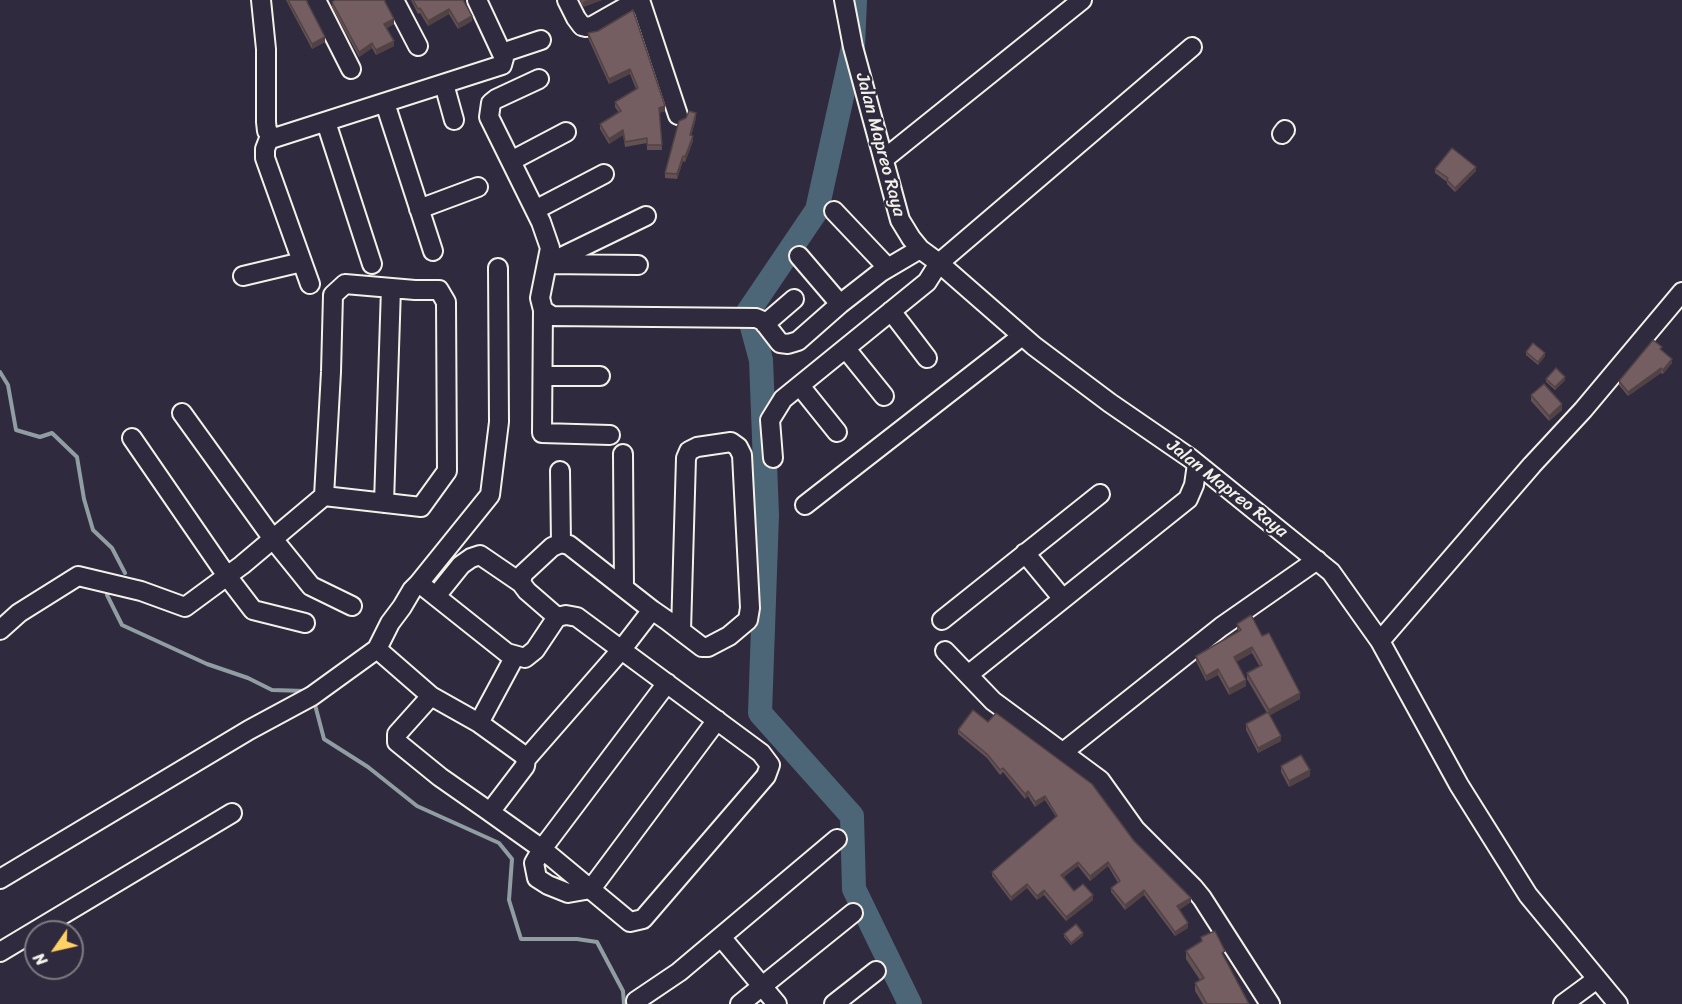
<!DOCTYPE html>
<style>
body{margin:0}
#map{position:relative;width:1682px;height:1004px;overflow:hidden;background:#2f2a3d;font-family:Sriracha,sans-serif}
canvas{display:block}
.north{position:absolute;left:24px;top:920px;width:60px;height:60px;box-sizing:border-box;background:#2f2a3d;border:2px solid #7e7a81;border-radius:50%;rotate:236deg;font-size:16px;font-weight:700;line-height:24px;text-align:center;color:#f4f1e8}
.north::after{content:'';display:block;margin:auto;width:21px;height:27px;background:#ffd166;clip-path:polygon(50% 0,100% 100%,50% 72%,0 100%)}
</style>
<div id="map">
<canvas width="1682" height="1004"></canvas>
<div class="north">N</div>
</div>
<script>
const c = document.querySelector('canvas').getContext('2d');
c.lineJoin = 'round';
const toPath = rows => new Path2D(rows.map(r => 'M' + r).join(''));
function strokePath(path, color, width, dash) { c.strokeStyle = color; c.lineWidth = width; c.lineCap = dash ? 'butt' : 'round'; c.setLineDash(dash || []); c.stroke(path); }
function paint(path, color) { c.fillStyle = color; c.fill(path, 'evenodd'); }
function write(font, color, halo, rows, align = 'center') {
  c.font = font + ' Sriracha,sans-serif'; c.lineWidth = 4.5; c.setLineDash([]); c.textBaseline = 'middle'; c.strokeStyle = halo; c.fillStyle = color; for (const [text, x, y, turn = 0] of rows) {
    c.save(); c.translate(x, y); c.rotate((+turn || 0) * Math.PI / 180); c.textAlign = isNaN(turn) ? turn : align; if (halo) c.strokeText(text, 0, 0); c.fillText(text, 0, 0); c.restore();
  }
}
strokePath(toPath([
 [0,372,8,385,16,430,40,437,52,433,77,457,84,499,93,530,112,548,125,573],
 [107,595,122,625,207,664,248,678,272,690,305,691],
 [314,701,324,739,368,767,417,806,499,843,512,859,509,900,521,939,577,939,597,942,623,991,624,1004]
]), '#909ea4', 4);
strokePath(toPath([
 [855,0,853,47,817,210,748,312,761,360,767,515,760,713,852,816,854,889,910,1004]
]), '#4d6677', 24);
const minor = toPath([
 [261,0,266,49,266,122,267,131,274,138,502,65,504,58,477,0],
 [316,0,351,69],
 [394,0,418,46],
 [567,0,576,18,582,26,586,27,592,26,638,0],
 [640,0,678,115],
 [844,0,853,47,900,220,911,238,920,249,939,263,1034,346,1110,403,1190,458,1331,572,1380,641,1459,785,1528,895,1618,1004],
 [502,53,541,40],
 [539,79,496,99,491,103,489,117,541,222,550,248,540,298,543,310,552,316,756,318,763,321,780,343,788,344,798,341,840,304,881,272,920,249],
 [444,84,454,120],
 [385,103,433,251],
 [326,122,372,264],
 [1282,134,1285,130],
 [270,136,265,149,265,158,310,284],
 [884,159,1082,0],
 [511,161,566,132],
 [419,209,478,187],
 [535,210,604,174],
 [834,211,888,268],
 [799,256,840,304],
 [638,265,547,264,646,216],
 [243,276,302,262],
 [543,310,542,433,610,435],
 [891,311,927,358],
 [765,324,794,299],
 [846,349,884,396],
 [543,376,600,376],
 [800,386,837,432],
 [182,413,273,539,311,586,352,606],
 [132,438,227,576,253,610,305,623],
 [623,454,624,588],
 [773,458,770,420,783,399,927,282,939,263,1192,47],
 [560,471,561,543],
 [384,503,391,288],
 [805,505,1022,336],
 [1025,553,1063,599],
 [419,583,490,495,499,422,498,268],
 [521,583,523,574,552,547,561,543,569,545,652,610],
 [436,596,461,565,471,558,480,555,521,583,527,591,557,617],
 [942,620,1100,494],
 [0,630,19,613,78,576,141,591,185,607,242,565,324,496,421,507,447,471,446,302,439,290,415,290,345,284,333,295,331,372,324,496],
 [1380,641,1532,465,1583,410,1682,292],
 [377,649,431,696,479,723],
 [945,651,993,701,1100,780,1135,829,1193,887,1202,898,1270,1004],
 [968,675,1188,499,1194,485,1197,464],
 [667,683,542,849,534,863,537,878,548,885,568,893,591,889,717,720],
 [431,696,397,734,397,742,440,777,490,812],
 [1062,753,1221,627,1317,560],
 [526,759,622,649,652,610,668,621,681,631,702,647,708,647,729,636,748,620,750,608,742,455,738,447,731,442,697,447,689,451,686,458,681,631],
 [0,879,249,730,312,696,377,649,390,623,402,607,412,590,419,583,507,653,525,658,535,650,557,617,566,615,577,617,761,753,770,765,766,776,643,919,630,922,542,849,490,812,525,766,526,759,522,754,479,723,515,656],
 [721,937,777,1004],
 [0,952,232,813],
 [636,1001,679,972,837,839],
 [740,1004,853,913],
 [834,1004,876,971],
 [1563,1004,1597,979]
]);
strokePath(minor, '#f4f1e8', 22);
strokePath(minor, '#2f2a3d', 18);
paint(toPath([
 [286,0,306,0,325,42,312,49],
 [411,0,463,0,472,21,458,29,449,14,428,26,420,13,418,14],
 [580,0,602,0,583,7],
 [332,2,394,24,387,28,394,46,376,55,372,48,359,57,332,7],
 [598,31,665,111,659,113,662,150,647,150,647,143,625,147,623,135,609,144,600,129,600,124,619,113,615,107,615,102,636,89,630,74,609,84,588,38,588,33],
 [696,118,691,136,693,141,685,162,683,161,677,179,665,178,665,173],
 [1435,169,1476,171,1455,192,1447,184,1447,182,1435,173],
 [1662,350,1672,363,1663,374,1661,373,1628,396,1619,385,1619,381],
 [1526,352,1545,356,1538,365,1526,355],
 [1546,379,1565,380,1555,390,1546,382],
 [1531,395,1562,410,1549,421,1531,401],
 [1237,624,1262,636,1300,699,1270,715,1281,741,1258,753,1246,730,1246,724,1267,713,1247,679,1247,673,1260,667,1252,653,1236,662,1246,686,1229,695,1218,675,1206,681,1196,661,1196,656,1239,631,1237,629],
 [958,730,1134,841,1191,902,1179,910,1188,928,1175,936,1144,895,1125,910,1111,892,1111,888,1118,883,1108,866,1090,881,1078,866,1064,877,1074,891,1093,900,1066,921,1044,895,1037,900,1027,888,1011,901,992,876,992,872,1056,817,1045,800,1035,807,1028,796,1025,799,1003,772,1000,775,987,758,958,734],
 [1281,766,1310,776,1289,787,1281,772],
 [1064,934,1083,936,1071,945,1064,937],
 [1201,937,1225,959,1249,1004,1203,1004,1195,991,1195,983,1200,980,1186,959,1186,951,1201,942]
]), '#645154');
paint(toPath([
 [588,0,602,0,583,7,583,2],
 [449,9,449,14,428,26,428,21],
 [472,16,472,21,458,29,458,24],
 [394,19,394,24,384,29,384,24],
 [325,37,325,42,312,49,312,44],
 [394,41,394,46,376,55,376,50],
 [372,43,372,48,359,57,359,52],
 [630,69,630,74,609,84,609,79],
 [665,106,665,111,659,113,659,108],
 [696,113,696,118,690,141,690,135],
 [623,130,623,135,609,144,609,139],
 [693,136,693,141,685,162,685,157],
 [683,156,683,161,677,179,677,174],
 [1476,167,1476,171,1455,192,1455,188],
 [1545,353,1545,356,1538,365,1538,362],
 [1672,359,1672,363,1663,374,1663,370],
 [1661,368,1661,373,1628,396,1628,392],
 [1565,377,1565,380,1555,390,1555,387],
 [1562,404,1562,410,1549,421,1549,416],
 [1252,647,1252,653,1234,663,1234,657],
 [1218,669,1218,675,1206,681,1206,676],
 [1246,680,1246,686,1229,695,1229,689],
 [1300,693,1300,699,1269,716,1269,710],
 [1281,736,1281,741,1258,753,1258,748],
 [1310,770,1310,776,1289,787,1289,781],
 [1028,791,1028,796,1025,799,1025,794],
 [1045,796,1045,800,1035,807,1035,802],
 [1078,862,1078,866,1061,879,1061,875],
 [1108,862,1108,866,1090,881,1090,876],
 [1027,884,1027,888,1011,901,1011,897],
 [1044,890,1044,895,1037,900,1037,896],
 [1144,890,1144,895,1125,910,1125,905],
 [1093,895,1093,900,1066,921,1066,917],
 [1191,898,1191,902,1177,911,1177,906],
 [1188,923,1188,928,1175,936,1175,932],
 [1083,933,1083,936,1071,945,1071,943]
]), '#514245');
const building = toPath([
 [288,0,306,0,325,37,312,44,288,0],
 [335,0,384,0,394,19,384,24,394,41,376,50,372,43,359,52,332,2,335,0],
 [413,0,463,0,472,16,458,24,449,9,428,21,420,8,418,9,413,0],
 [633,10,665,106,659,108,662,145,647,145,647,138,625,142,623,130,609,139,600,124,621,111,615,102,638,88,630,69,609,79,588,33,598,31,633,10],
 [689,111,696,113,690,135,693,136,685,157,683,156,677,174,665,173,679,121,686,118,689,111],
 [1452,148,1476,167,1455,188,1447,180,1448,178,1435,169,1452,148],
 [1653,340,1662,347,1660,349,1672,359,1663,370,1661,368,1628,392,1619,381,1653,340],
 [1533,343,1545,353,1538,362,1526,352,1533,343],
 [1556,368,1565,377,1555,387,1546,379,1556,368],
 [1544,384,1562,404,1549,416,1531,395,1544,384],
 [1251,615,1262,636,1269,633,1300,693,1269,710,1247,673,1262,665,1252,647,1234,657,1246,680,1229,689,1218,669,1206,676,1196,656,1241,630,1237,624,1251,615],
 [973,710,988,722,996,713,1092,784,1134,841,1191,898,1177,906,1188,923,1175,932,1144,890,1125,905,1111,888,1120,881,1108,862,1090,876,1078,862,1061,875,1074,891,1083,884,1093,895,1066,917,1044,890,1037,896,1027,884,1011,897,992,872,1057,816,1045,796,1035,802,1028,791,1025,794,1003,768,1000,770,987,754,958,730,973,710],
 [1268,712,1281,736,1258,748,1246,724,1268,712],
 [1301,755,1310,770,1289,781,1281,766,1301,755],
 [1076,924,1083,933,1071,943,1064,934,1076,924],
 [1215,931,1225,951,1222,953,1249,1004,1207,1004,1195,983,1204,978,1186,951,1202,941,1201,937,1215,931]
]);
paint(building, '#745e62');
strokePath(building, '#514245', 1.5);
write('18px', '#f4f1e8', '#2f2a3d', [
 ["Jalan Mapreo Raya",880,145,75],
 ["Jalan Mapreo Raya",1227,489,38]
]);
</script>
